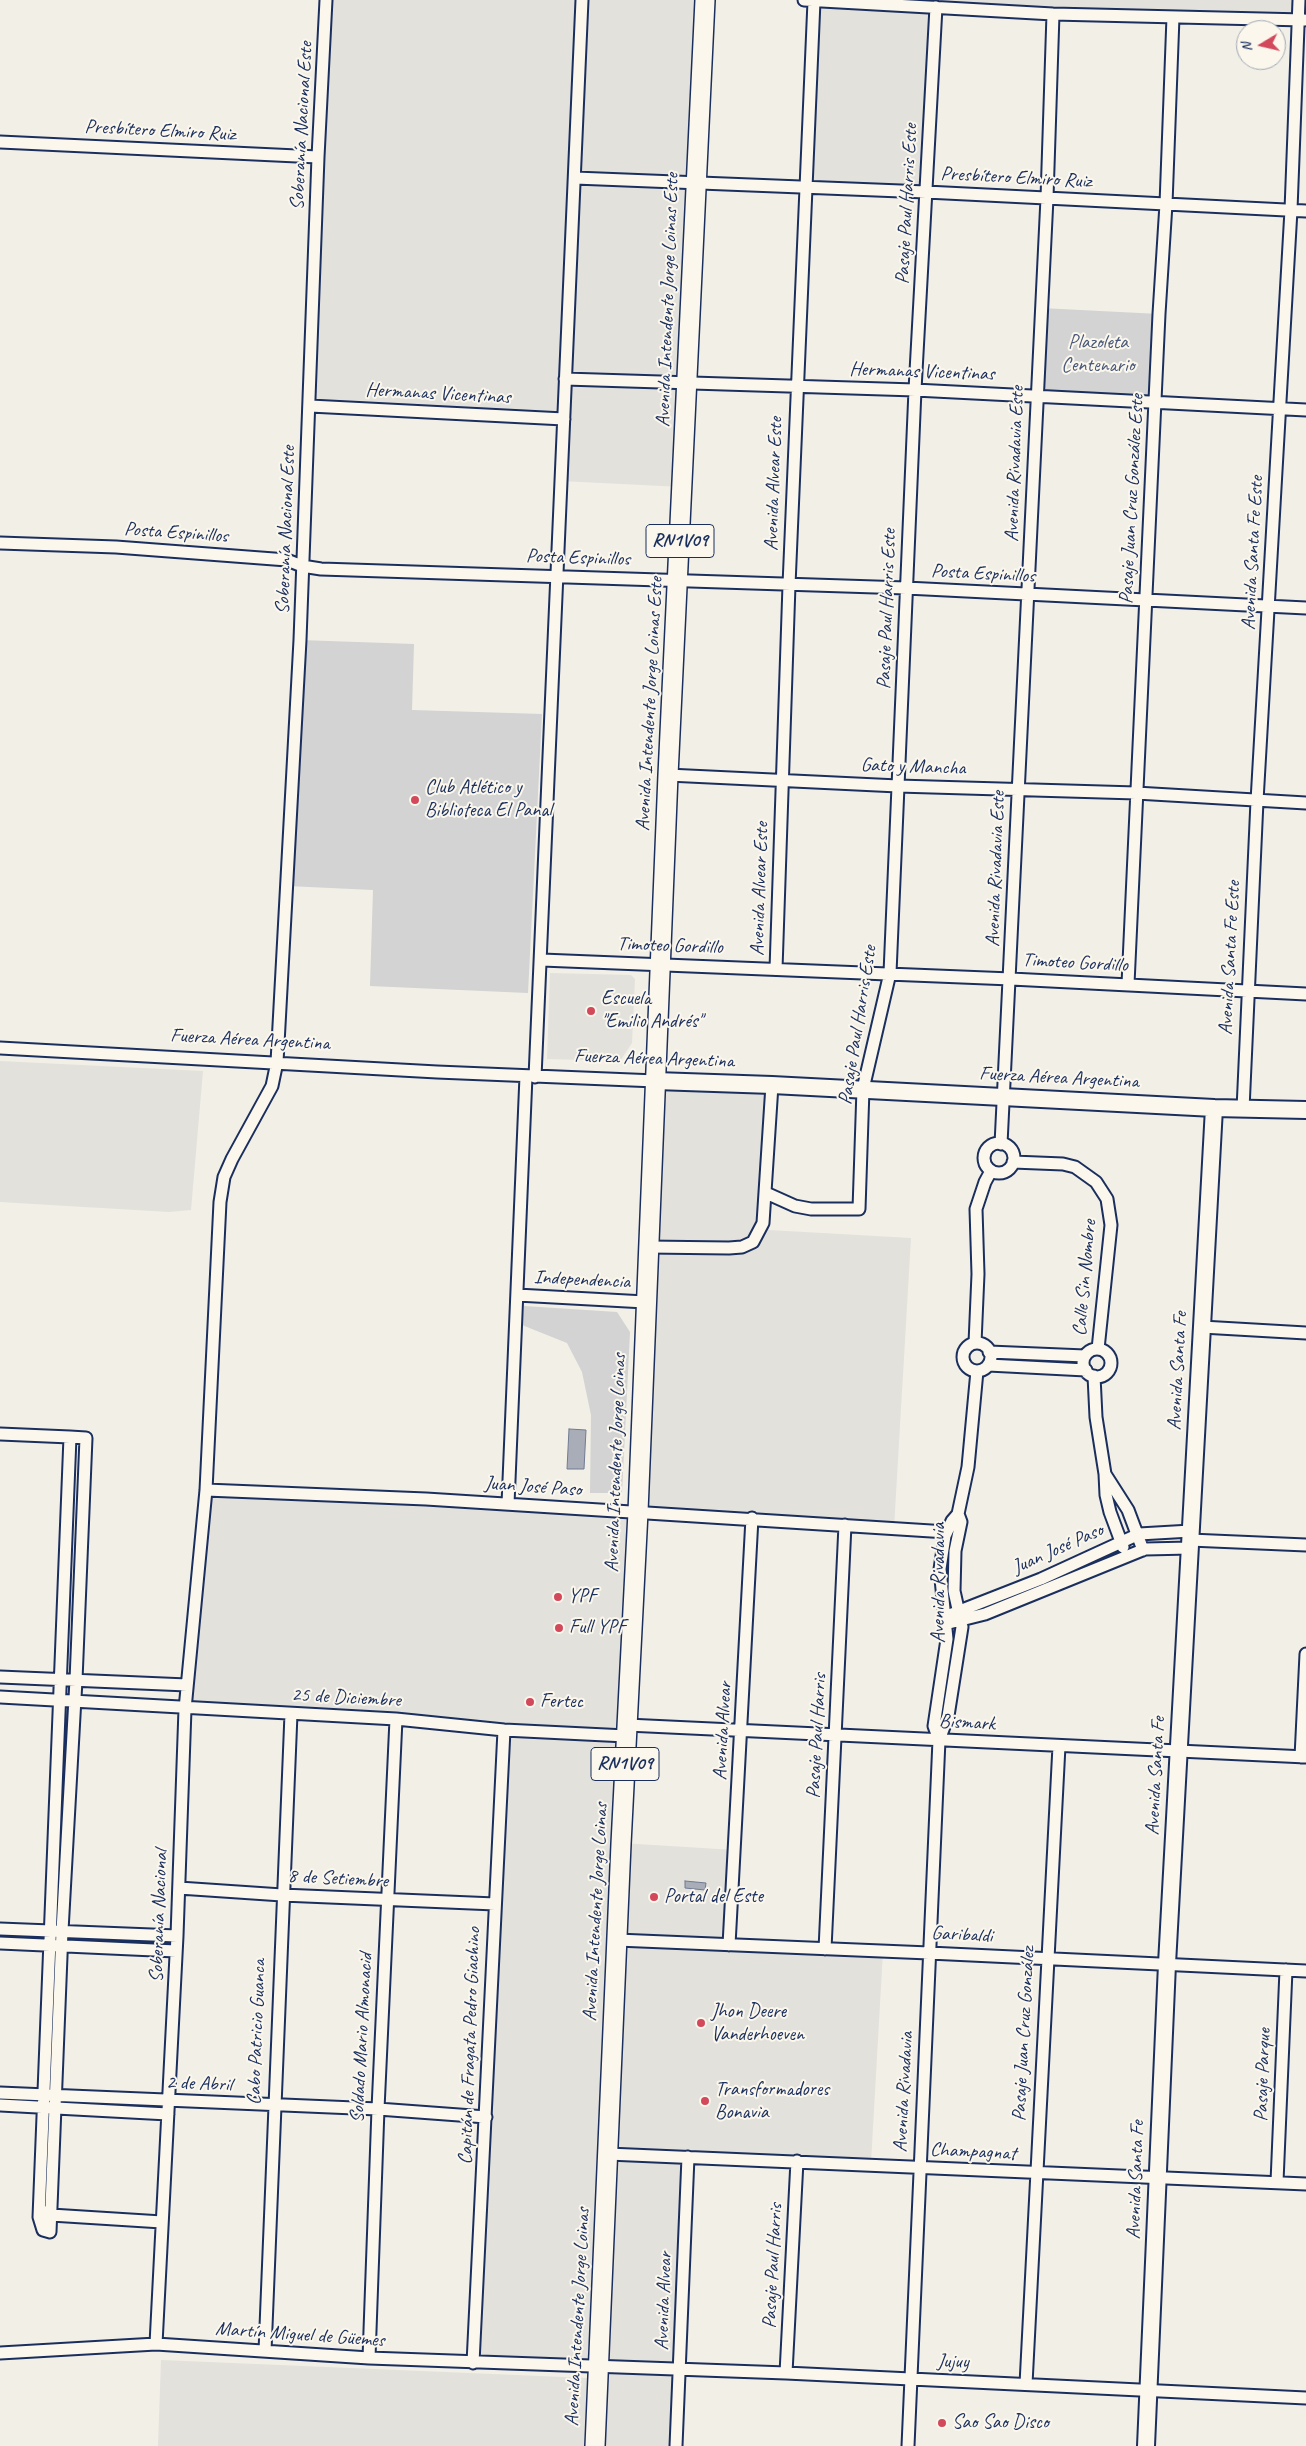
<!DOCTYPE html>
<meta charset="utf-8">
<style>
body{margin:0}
#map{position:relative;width:1306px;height:2446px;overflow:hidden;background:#f2efe6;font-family:Caveat,sans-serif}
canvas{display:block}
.north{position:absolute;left:1236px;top:20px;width:50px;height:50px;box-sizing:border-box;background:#fbf7ec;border:1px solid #a1a7b3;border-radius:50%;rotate:261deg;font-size:14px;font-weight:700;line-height:20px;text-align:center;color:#1b2f5e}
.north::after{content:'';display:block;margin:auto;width:18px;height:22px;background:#d1495b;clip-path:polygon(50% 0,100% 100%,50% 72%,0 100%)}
</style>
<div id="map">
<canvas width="1306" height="2446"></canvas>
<div class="north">N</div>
</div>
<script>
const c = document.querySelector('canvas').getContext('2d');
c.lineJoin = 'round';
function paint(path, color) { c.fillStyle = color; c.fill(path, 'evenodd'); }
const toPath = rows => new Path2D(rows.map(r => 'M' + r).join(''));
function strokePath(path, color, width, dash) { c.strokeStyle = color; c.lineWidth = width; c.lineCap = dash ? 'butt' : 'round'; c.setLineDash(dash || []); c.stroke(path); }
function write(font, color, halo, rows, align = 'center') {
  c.font = font + ' Caveat,sans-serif'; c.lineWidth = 4; c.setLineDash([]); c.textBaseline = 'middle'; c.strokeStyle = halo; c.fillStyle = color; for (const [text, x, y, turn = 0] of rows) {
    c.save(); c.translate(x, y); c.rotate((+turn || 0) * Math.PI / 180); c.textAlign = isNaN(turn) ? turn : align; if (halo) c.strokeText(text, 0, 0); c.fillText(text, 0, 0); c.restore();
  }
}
paint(toPath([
 [326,0,705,0,682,487,561,481,564,419,310,406],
 [804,0,1299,0,1298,20,936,7,926,192,805,187,814,1],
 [550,973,631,975,635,979,632,1043,620,1061,547,1059],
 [0,1061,203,1071,191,1210,169,1212,0,1202],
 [656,1081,772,1085,766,1193,769,1230,911,1238,894,1528,639,1512,621,1843,735,1850,730,1945,883,1951,871,2163,688,2158,676,2446,595,2446,598,2366,475,2355,504,1730,185,1709,206,1490,638,1512],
 [161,2360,587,2378,584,2446,158,2446]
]), '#e2e1dc');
paint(toPath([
 [1041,308,1159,314,1156,402,1037,396],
 [300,640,414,644,412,710,542,714,528,993,370,986,373,890,288,886],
 [524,1306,617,1312,630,1332,622,1493,590,1493,591,1415,582,1372,567,1343,522,1325]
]), '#d2d3d2');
const water = toPath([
 [569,1429,586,1430,584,1469,567,1469,569,1429],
 [685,1881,706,1883,705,1890,685,1888,685,1881]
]);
paint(water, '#a9adb7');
strokePath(water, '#707b93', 1);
const street = toPath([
 [804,0,1053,14,1304,20],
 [0,142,318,157],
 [575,178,926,192,1306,211],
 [565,379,915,390,1306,410],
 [310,406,564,419],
 [0,543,116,547,287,560,302,566,321,569,906,588,1306,608],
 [668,775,898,786,1136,793,1306,803],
 [542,960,1011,979,1306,994],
 [776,969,789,585,814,1],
 [1128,984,1159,314,1166,204,1173,17],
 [0,1048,437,1072,656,1081],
 [535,1077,582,0],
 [1243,1109,1257,801,1291,210,1299,0],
 '984 1158a15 15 0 1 1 30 0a15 15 0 1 1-30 0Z',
 [1001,1144,1047,198,1053,14],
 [1013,1162,1063,1164,1075,1167,1096,1182,1107,1199,1111,1225,1098,1349],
 [766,1193,795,1206,811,1209,859,1209,863,1089,890,973,915,390,936,7],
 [648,1247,729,1248,742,1247,753,1242,763,1223,772,1085],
 [517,1295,645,1302],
 [1202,1327,1306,1333],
 [975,1343,978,1274,976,1209,985,1182,991,1171],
 '963 1357a14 14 0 1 1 28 0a14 14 0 1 1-28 0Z',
 '1083 1363a14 14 0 1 1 28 0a14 14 0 1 1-28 0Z',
 [989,1352,1085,1356],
 [988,1365,1086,1370],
 [1094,1376,1096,1417,1105,1474,1106,1495,1110,1512,1123,1547],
 [0,1434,70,1437,86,1438,76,1680,62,1931,50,2232,43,2230,39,2217,70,1437],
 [1105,1474,1128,1510,1143,1550],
 [206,1490,426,1499,947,1532],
 [508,1504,526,1076],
 [1190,1540,1306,1545],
 [944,1617,1041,1579,1139,1534,1191,1531],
 [945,1624,985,1614,1145,1549,1190,1548],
 [0,1677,187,1685],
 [0,1697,396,1719,504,1730,626,1736],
 [627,1725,1306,1757],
 [939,1740,948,1716,962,1627,954,1591,955,1551,961,1522,958,1514],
 [1301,1757,1306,1654],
 [179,1888,282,1895,495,1904],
 [0,1929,177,1936],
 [617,1940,929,1953,1306,1971],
 [0,1943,176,1951],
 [729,1945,752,1518],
 [825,1949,845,1525],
 [0,2093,378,2109,486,2117],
 [0,2105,168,2114],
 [608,2154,1306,2184],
 [1277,2182,1286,1970],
 [45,2212,51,2215,162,2222],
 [156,2344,177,1936,185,1709,206,1490,220,1202,224,1177,232,1159,272,1086,277,1062,300,640,318,157,326,0],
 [265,2351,291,1714],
 [0,2353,156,2344,369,2358,786,2373,1306,2398],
 [369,2358,378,2109,396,1719],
 [473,2363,504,1730],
 [786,2373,797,2161],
 [1026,2384,1059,1746],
 [676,2446,688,2157],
 [908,2446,939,1740,934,1726,947,1639,940,1569,945,1536,952,1521,958,1514,968,1467,977,1371]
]);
const secondary = toPath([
 [656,1081,772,1085,1214,1108,1306,1110],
 [1146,2446,1167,1964,1214,1108]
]);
const primary = toPath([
 [595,2446,621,1844,638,1512,668,775,705,0]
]);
strokePath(street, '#1b2f5e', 15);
strokePath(secondary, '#1b2f5e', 20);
strokePath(primary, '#1b2f5e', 22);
strokePath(street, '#fbf7ec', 11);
strokePath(secondary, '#fbf7ec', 16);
strokePath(primary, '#fbf7ec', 19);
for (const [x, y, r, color] of [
 [415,800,5,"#d1495b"],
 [591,1011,5,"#d1495b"],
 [558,1597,5,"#d1495b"],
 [559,1628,5,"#d1495b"],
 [530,1702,5,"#d1495b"],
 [654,1897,5,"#d1495b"],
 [701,2023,5,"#d1495b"],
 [705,2101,5,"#d1495b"],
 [942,2423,5,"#d1495b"]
]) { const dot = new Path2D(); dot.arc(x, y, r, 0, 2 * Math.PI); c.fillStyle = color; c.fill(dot); strokePath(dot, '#fbf7ec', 2); }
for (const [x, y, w] of [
 [680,541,68],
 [625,1764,68]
]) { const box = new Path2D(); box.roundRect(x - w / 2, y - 16.5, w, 33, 4); c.fillStyle = '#fbf7ec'; c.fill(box); strokePath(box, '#1b2f5e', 1); }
write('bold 19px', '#1b2f5e', null, [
 ["RN1V09",680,541],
 ["RN1V09",625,1764]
]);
write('20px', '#1b2f5e', '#fbf7ec', [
 ["Soberanía Nacional Este",302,126,-87],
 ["Presbítero Elmiro Ruiz",160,131,3],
 ["Presbítero Elmiro Ruiz",1016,178,3],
 ["Pasaje Paul Harris Este",907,204,-87],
 ["Avenida Intendente Jorge Loinas Este",668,300,-88],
 ["Hermanas Vicentinas",922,372,2],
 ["Hermanas Vicentinas",438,394,3],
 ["Avenida Rivadavia Este",1015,464,-88],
 ["Avenida Alvear Este",774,484,-88],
 ["Pasaje Juan Cruz González Este",1132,499,-87],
 ["Soberanía Nacional Este",286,530,-88],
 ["Posta Espinillos",176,533,4],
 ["Avenida Santa Fe Este",1253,553,-87],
 ["Posta Espinillos",578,558,2],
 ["Posta Espinillos",983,574,3],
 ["Pasaje Paul Harris Este",887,609,-88],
 ["Avenida Intendente Jorge Loinas Este",650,704,-87],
 ["Gato y Mancha",913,767,2],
 ["Avenida Rivadavia Este",996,869,-88],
 ["Avenida Alvear Este",760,889,-88],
 ["Timoteo Gordillo",670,946,2],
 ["Avenida Santa Fe Este",1230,958,-87],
 ["Timoteo Gordillo",1075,963,3],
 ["Pasaje Paul Harris Este",858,1025,-81],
 ["Fuerza Aérea Argentina",250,1040,3],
 ["Fuerza Aérea Argentina",654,1059,2],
 ["Fuerza Aérea Argentina",1059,1078,3],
 ["Calle Sin Nombre",1085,1278,-85],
 ["Independencia",582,1280,3],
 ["Avenida Santa Fe",1178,1371,-87],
 ["Avenida Intendente Jorge Loinas",616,1463,-88],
 ["Juan José Paso",533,1487,4],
 ["Juan José Paso",1058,1549,-24],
 ["Avenida Rivadavia",939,1583,-90],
 ["25 de Diciembre",346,1698,3],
 ["Bismark",967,1723,3],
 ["Avenida Alvear",723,1731,-87],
 ["Pasaje Paul Harris",817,1736,-87],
 ["Avenida Santa Fe",1156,1776,-87],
 ["8 de Setiembre",338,1879,3],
 ["Avenida Intendente Jorge Loinas",596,1912,-87],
 ["Soberanía Nacional",159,1916,-88],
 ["Garibaldi",962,1935,3],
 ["Cabo Patricio Guanca",257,2032,-88],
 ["Pasaje Juan Cruz González",1024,2034,-87],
 ["Soldado Mario Almonacid",362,2038,-87],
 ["Capitán de Fragata Pedro Giachino",470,2046,-88],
 ["Pasaje Parque",1263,2075,-88],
 ["2 de Abril",199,2084,2],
 ["Avenida Rivadavia",904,2092,-87],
 ["Champagnat",973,2152,3],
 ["Avenida Santa Fe",1136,2180,-88],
 ["Pasaje Paul Harris",773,2266,-87],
 ["Avenida Alvear",664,2301,-88],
 ["Avenida Intendente Jorge Loinas",578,2317,-87],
 ["Martín Miguel de Güemes",300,2335,4],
 ["Jujuy",953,2362,2]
]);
write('20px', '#49587b', '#fbf7ec', [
 ["Plazoleta",1098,343],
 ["Centenario",1098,366]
]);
write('20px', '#1b2f5e', '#fbf7ec', [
 ["Club Atlético y",425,788],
 ["Biblioteca El Panal",425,811],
 ["Escuela",601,999],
 ["\"Emilio Andrés\"",601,1022],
 ["YPF",568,1597],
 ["Full YPF",569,1628],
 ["Fertec",540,1702],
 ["Portal del Este",664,1897],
 ["Jhon Deere",711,2012],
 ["Vanderhoeven",711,2035],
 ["Transformadores",715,2090],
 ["Bonavia",715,2113],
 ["Sao Sao Disco",952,2423]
], 'left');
</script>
